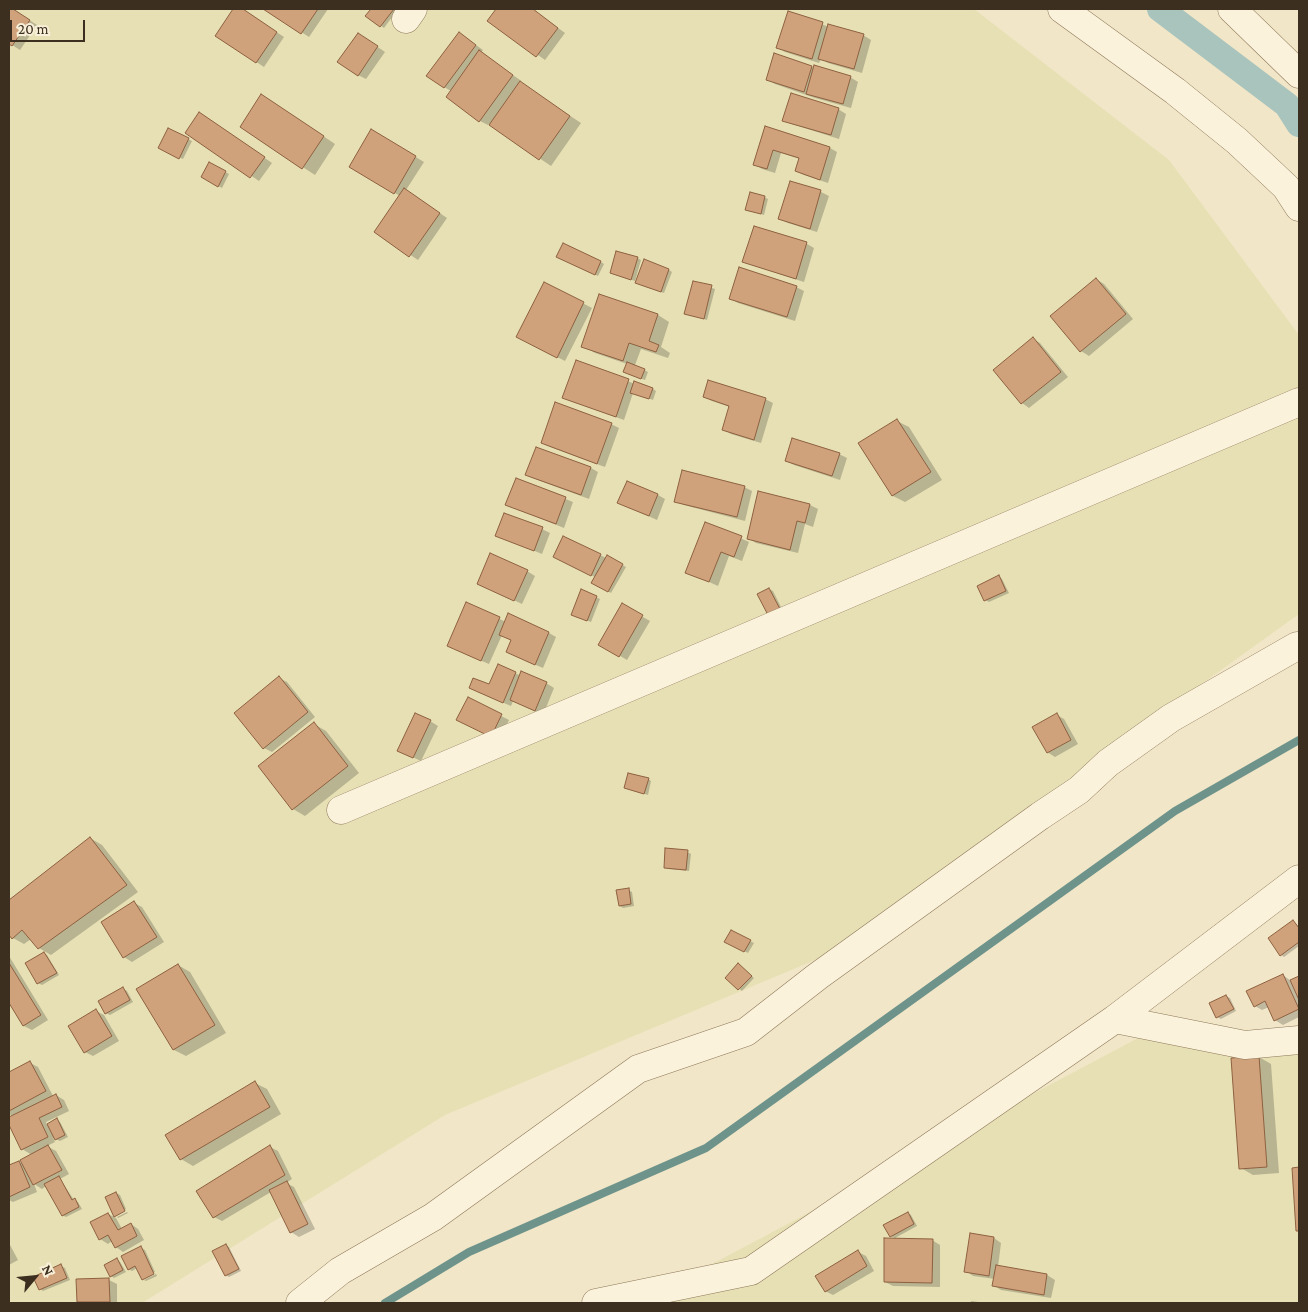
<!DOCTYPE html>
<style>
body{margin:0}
#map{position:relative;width:1308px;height:1312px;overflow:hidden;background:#f1e6c7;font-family:"Crimson Pro",serif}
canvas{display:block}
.frame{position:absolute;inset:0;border:10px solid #3d2f20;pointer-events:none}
.north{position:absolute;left:10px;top:1252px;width:50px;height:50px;-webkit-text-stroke:4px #f7efd7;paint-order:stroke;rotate:62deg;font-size:14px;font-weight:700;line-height:20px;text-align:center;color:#3d2f20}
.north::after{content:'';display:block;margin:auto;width:18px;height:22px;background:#3d2f20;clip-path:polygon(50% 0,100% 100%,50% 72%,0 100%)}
.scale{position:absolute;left:10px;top:20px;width:75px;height:22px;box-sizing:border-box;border:2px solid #3d2f20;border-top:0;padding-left:6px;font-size:15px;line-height:18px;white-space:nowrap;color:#3d2f20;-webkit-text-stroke:4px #f7efd7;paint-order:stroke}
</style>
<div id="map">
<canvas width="1308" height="1312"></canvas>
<div class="frame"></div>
<div class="north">N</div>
<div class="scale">20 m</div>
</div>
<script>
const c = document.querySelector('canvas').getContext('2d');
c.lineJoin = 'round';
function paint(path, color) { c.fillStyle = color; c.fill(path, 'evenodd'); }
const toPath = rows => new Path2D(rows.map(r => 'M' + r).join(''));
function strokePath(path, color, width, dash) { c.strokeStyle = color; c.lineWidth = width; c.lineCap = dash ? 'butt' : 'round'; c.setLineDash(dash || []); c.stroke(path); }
paint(toPath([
 [9,9,974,9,1169,160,1299,335,1299,614,820,958,445,1115,142,1303,16,1303,9,1301],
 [1172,1020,1205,1040,1299,1038,1299,1303,629,1303,667,1288]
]), '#e7e0b4');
paint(toPath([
 [9,9,12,9,37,25,20,50,9,43],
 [235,9,244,11,284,37,264,67,217,36],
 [266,9,328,9,309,37],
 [372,9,398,9,384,28,367,16],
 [498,9,532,9,565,33,545,60,489,20],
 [789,12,829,27,863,35,871,40,862,73,828,63,821,59,819,63,785,52,777,47],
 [459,33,483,50,481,53,520,80,519,82,581,123,551,166,489,124,488,125,480,121,447,97,451,91,444,87],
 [366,39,385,52,366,79,358,75],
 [812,67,850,77,858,82,851,108,815,98,775,84,767,79],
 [274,103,335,144,315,175,241,127],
 [838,109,846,114,839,139,792,124,784,120],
 [207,118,272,163,259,181,187,132],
 [765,128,830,148,837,152,828,183,804,175,796,171,800,159,781,153,775,173,762,169,754,164],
 [168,129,192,141,183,159,160,148],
 [372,131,424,162,406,190,447,218,418,260,376,232,400,196,350,167],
 [210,164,229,174,222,188,202,177],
 [791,182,821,192,829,196,817,232,788,223,780,219],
 [764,197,768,199,764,215,746,210],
 [754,227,807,244,814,248,804,282,752,265,744,261],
 [561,258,601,262,604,264,598,276],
 [637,258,641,260,635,281,611,273],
 [669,270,672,272,664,293,640,285],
 [1096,279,1104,284,1133,319,1089,356,1081,351,1052,316],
 [694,282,715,289,707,320,686,314],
 [544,283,592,308,565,361,526,341],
 [796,287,804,291,795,321,738,303,730,298],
 [658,315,669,322,661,347,670,353,668,358,641,349,635,365,648,372,645,380,628,374,627,364,595,353,583,346],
 [1033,339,1040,343,1068,377,1029,408,1022,403],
 [576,361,635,384,653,389,656,391,653,400,633,393,624,420,571,401,564,397],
 [704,397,765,399,773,403,761,443,731,434,723,429,730,407,712,401],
 [897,421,909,427,942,480,905,502,893,496,860,444],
 [611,424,619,428,605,467,550,447,542,443],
 [839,454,847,458,840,480,794,465,786,461],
 [591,468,598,472,589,499,535,479,527,475],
 [516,479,573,502,564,528,507,505],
 [744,487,752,491,745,521,684,505,676,501],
 [759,492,810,505,818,509,813,527,805,524,798,553,756,543,748,538],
 [658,495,665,499,657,520,619,503],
 [706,523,749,542,742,561,729,556,718,586,687,572],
 [542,529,550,533,542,554,496,535],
 [564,537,606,558,607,556,626,567,611,593,592,582,595,577,562,561],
 [527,571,535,576,522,604,486,587],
 [999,577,1002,579,1009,593,989,602,985,600],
 [769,589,773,591,783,611,773,616],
 [596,597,600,599,591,622,576,616],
 [467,604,506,622,549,633,556,637,543,668,515,656,512,641,502,635,489,664,456,650],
 [622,605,650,621,627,660,600,644],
 [515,673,521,676,546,683,554,688,543,715,513,701,511,706,478,692],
 [279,678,287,682,315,717,272,752,264,748],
 [468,699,509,720,499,740],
 [1057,715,1064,719,1078,744,1055,757,1047,752],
 [430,721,438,726,421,761,406,754],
 [314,724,326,731,359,773,305,816,293,809],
 [648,779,651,781,648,795,629,789],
 [90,838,102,845,138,892,51,955,39,948,31,939,24,944,13,938,9,933,9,902],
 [687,852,691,854,689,871,669,869,665,867],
 [628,890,632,892,634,906,623,908,620,906],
 [134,903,142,907,164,942,132,962,124,957],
 [1293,921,1299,927,1299,946,1284,957,1281,955],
 [731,932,754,943,748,953,726,942],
 [44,953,47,955,59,975,42,985,38,983,26,964],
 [9,956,48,1020,32,1030,24,1026,9,1000],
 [178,965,190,972,226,1033,186,1056,174,1050,138,989],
 [742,967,754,978,742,991,726,978],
 [1283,975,1291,981,1299,978,1299,1017,1283,1025,1275,1020,1269,1007,1262,1010,1255,1006],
 [123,989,127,991,133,1002,110,1015,106,1013],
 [1226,996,1230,998,1236,1011,1221,1019,1217,1017],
 [96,1011,104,1015,119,1041,93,1056,85,1052],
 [1259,1057,1271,1064,1279,1173,1253,1175,1241,1168],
 [30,1063,38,1067,53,1096,56,1095,64,1100,69,1111,46,1122,47,1125,57,1120,60,1122,68,1137,60,1141,53,1138,55,1142,47,1146,56,1151,69,1174,60,1179,74,1200,78,1202,82,1209,66,1217,62,1215,46,1186,42,1189,34,1184,37,1192,13,1202,9,1200,9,1167,19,1162,24,1165,32,1155,22,1149,9,1122,9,1118,13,1116,9,1114,9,1074],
 [255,1083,267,1089,281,1114,193,1166,181,1159,167,1135],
 [270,1147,278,1151,292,1179,286,1183,294,1187,315,1229,299,1237,291,1232,271,1192,222,1221,214,1217],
 [1293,1169,1299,1169,1299,1231,1297,1230],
 [116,1193,120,1195,126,1209,115,1215],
 [127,1212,128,1213,118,1218,117,1217],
 [908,1213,911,1215,917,1226,895,1238,891,1236],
 [108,1214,116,1218,122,1229,131,1224,138,1229,144,1240,123,1252,116,1247,112,1241,108,1244,100,1239],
 [994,1238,1001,1243,998,1267,1047,1275,1055,1280,1051,1298,1001,1290,993,1285,995,1279,973,1276,966,1271],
 [932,1240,940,1245,940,1287,893,1286,885,1282],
 [9,1243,18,1260,9,1265],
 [226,1245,229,1247,241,1271,229,1277,226,1275],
 [141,1248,145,1250,155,1272,143,1278,137,1268,132,1271,128,1269],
 [858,1252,866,1256,874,1271,833,1295,825,1291],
 [117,1260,120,1262,126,1272,114,1278,111,1276],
 [61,1266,65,1268,70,1280,43,1291,40,1289],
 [156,1274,157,1276,146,1281,144,1280],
 [109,1280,117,1284,117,1303,81,1303,78,1302],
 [971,1301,986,1303,971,1303]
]), '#0003');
strokePath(toPath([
 [385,1303,469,1252,706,1148,1175,811,1299,740]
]), '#6e938b', 8);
strokePath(toPath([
 [1160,9,1287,105,1299,124]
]), '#a9c4bd', 26);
const building = toPath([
 [9,9,13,9,30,20,12,46,9,44,9,9],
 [233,9,243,9,277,32,256,63,215,36,233,9],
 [263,9,318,9,301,34,263,9],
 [371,9,394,9,380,27,365,16,371,9],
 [496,9,533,9,558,28,536,57,487,21,496,9],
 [788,11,823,22,812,59,776,48,788,11],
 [828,24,864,34,854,69,818,59,828,24],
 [459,32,476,45,444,88,426,76,459,32],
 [358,33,378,46,358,76,337,62,358,33],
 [479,50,513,75,479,122,446,97,479,50],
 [774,53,812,66,804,92,766,80,774,53],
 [814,65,851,76,843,104,806,94,814,65],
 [520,81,570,116,539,160,489,125,520,81],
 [791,93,839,108,831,135,782,121,791,93],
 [261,94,324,136,302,169,240,127,261,94],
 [199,112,265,157,250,178,185,133,199,112],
 [765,126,830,147,820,180,795,171,799,158,773,150,767,169,753,165,765,126],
 [168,128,189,138,179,159,158,148,168,128],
 [371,129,416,156,394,194,349,167,371,129],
 [209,162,226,171,218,187,201,177,209,162],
 [790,181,821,190,810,229,778,219,790,181],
 [404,188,440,213,409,257,374,232,404,188],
 [750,192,765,196,761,214,745,210,750,192],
 [754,226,807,242,796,279,742,262,754,226],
 [563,243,601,261,595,275,556,257,563,243],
 [616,251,638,257,631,280,610,273,616,251],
 [644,259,669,269,661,292,635,283,644,259],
 [739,267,797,286,787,317,729,299,739,267],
 [1096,278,1126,314,1080,352,1050,316,1096,278],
 [693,281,712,285,704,319,684,314,693,281],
 [544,282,584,302,557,358,516,337,544,282],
 [599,294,658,314,649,341,659,345,656,352,629,343,623,361,581,347,599,294],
 [1033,337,1061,372,1021,404,993,370,1033,337],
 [576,360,629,379,616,417,562,398,576,360],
 [627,362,645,369,641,379,623,372,627,362],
 [708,380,766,398,754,440,722,430,729,406,703,397,708,380],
 [634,381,653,388,649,399,630,393,634,381],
 [555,402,612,423,597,464,541,443,555,402],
 [897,419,931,472,892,496,858,443,897,419],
 [792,438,840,453,832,476,785,461,792,438],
 [536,447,591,467,581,495,525,475,536,447],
 [682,470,745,486,737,517,674,502,682,470],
 [516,478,566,497,556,524,505,505,516,478],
 [627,481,658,494,649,516,617,503,627,481],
 [758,491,810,504,805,523,797,521,790,550,747,539,758,491],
 [504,513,543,527,534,551,495,536,504,513],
 [705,522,742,536,734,557,721,552,709,582,685,573,705,522],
 [563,536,601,554,591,576,553,557,563,536],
 [490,553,528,570,514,601,477,584,490,553],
 [607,555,623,564,608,592,591,583,607,555],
 [999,575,1006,591,984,601,977,586,999,575],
 [769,588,780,609,768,615,757,594,769,588],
 [581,589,597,596,587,621,571,615,581,589],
 [466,602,500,617,481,661,447,646,466,602],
 [622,603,643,615,619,657,598,645,622,603],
 [508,613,549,632,535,665,506,652,511,640,499,635,508,613],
 [498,664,516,672,503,703,469,688,473,678,489,684,498,664],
 [521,671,547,682,535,711,510,700,521,671],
 [279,676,308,712,263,749,234,713,279,676],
 [468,697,502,714,491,737,456,720,468,697],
 [415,713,431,720,413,758,397,751,415,713],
 [1057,713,1071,740,1047,753,1032,727,1057,713],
 [314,722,348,766,292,810,258,766,314,722],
 [628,773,649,778,644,794,624,788,628,773],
 [90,837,127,885,38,949,22,930,12,939,9,935,9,900,90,837],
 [665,848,688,850,686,870,664,868,665,848],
 [629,888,631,904,619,906,616,890,629,888],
 [134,901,157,937,123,958,101,922,134,901],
 [1293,920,1299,928,1299,942,1280,956,1268,938,1293,920],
 [731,930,751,940,744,952,724,942,731,930],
 [44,952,57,973,37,984,25,963,44,952],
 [9,963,41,1015,23,1026,9,1003,9,963],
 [738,963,752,976,738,990,725,978,738,963],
 [178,964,215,1025,173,1050,136,989,178,964],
 [1283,974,1299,1009,1274,1021,1265,1001,1254,1007,1246,991,1283,974],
 [1299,976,1299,1000,1290,980,1299,976],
 [123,987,130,1000,105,1014,98,1001,123,987],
 [1226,995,1234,1009,1216,1018,1209,1003,1226,995],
 [96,1009,112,1036,84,1053,68,1026,96,1009],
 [1259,1056,1267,1167,1239,1169,1231,1058,1259,1056],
 [30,1061,46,1091,9,1111,9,1072,30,1061],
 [255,1081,270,1107,180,1160,165,1135,255,1081],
 [56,1094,62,1107,39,1118,48,1137,21,1150,9,1125,9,1117,56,1094],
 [57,1118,65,1135,55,1140,47,1124,57,1118],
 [48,1145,62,1170,33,1185,20,1160,48,1145],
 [270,1145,285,1175,213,1218,196,1191,270,1145],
 [19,1161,30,1187,9,1197,9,1165,19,1161],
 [1299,1167,1299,1231,1296,1231,1292,1168,1299,1167],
 [59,1176,72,1200,75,1198,79,1207,62,1216,44,1184,59,1176],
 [287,1181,308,1224,290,1233,269,1190,287,1181],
 [116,1192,125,1211,114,1217,105,1197,116,1192],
 [908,1212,914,1224,890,1237,883,1225,908,1212],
 [108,1213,118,1230,131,1223,137,1236,115,1248,108,1235,99,1240,90,1222,108,1213],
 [970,1233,994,1237,989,1276,964,1272,970,1233],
 [884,1238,933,1239,932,1283,884,1282,884,1238],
 [226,1244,239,1269,225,1276,212,1251,226,1244],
 [141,1246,154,1274,142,1280,135,1266,128,1270,121,1256,141,1246],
 [858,1250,867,1266,825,1292,815,1276,858,1250],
 [117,1258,123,1270,110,1277,104,1265,117,1258],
 [61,1264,67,1278,39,1290,33,1277,61,1264],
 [996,1265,1047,1274,1044,1295,992,1286,996,1265],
 [109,1278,110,1302,77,1302,76,1279,109,1278]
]);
paint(building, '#d0a27c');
strokePath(building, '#8e6140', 1);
const minor = toPath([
 [406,19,413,9],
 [341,810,1299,402],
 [1115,1019,1299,879],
 [300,1303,340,1271,433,1217,638,1069,746,1032,818,976,1040,816,1079,790,1108,763,1171,718,1297,646,1299,646],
 [596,1303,751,1271,1115,1019,1245,1045,1299,1040]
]);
const tertiary = toPath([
 [1062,9,1175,91,1237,141,1286,187,1299,207],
 [1232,9,1299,74]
]);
strokePath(minor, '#8e785b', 29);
strokePath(tertiary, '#8e785b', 29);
strokePath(minor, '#faf2db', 28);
strokePath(tertiary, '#faf2db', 28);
</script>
